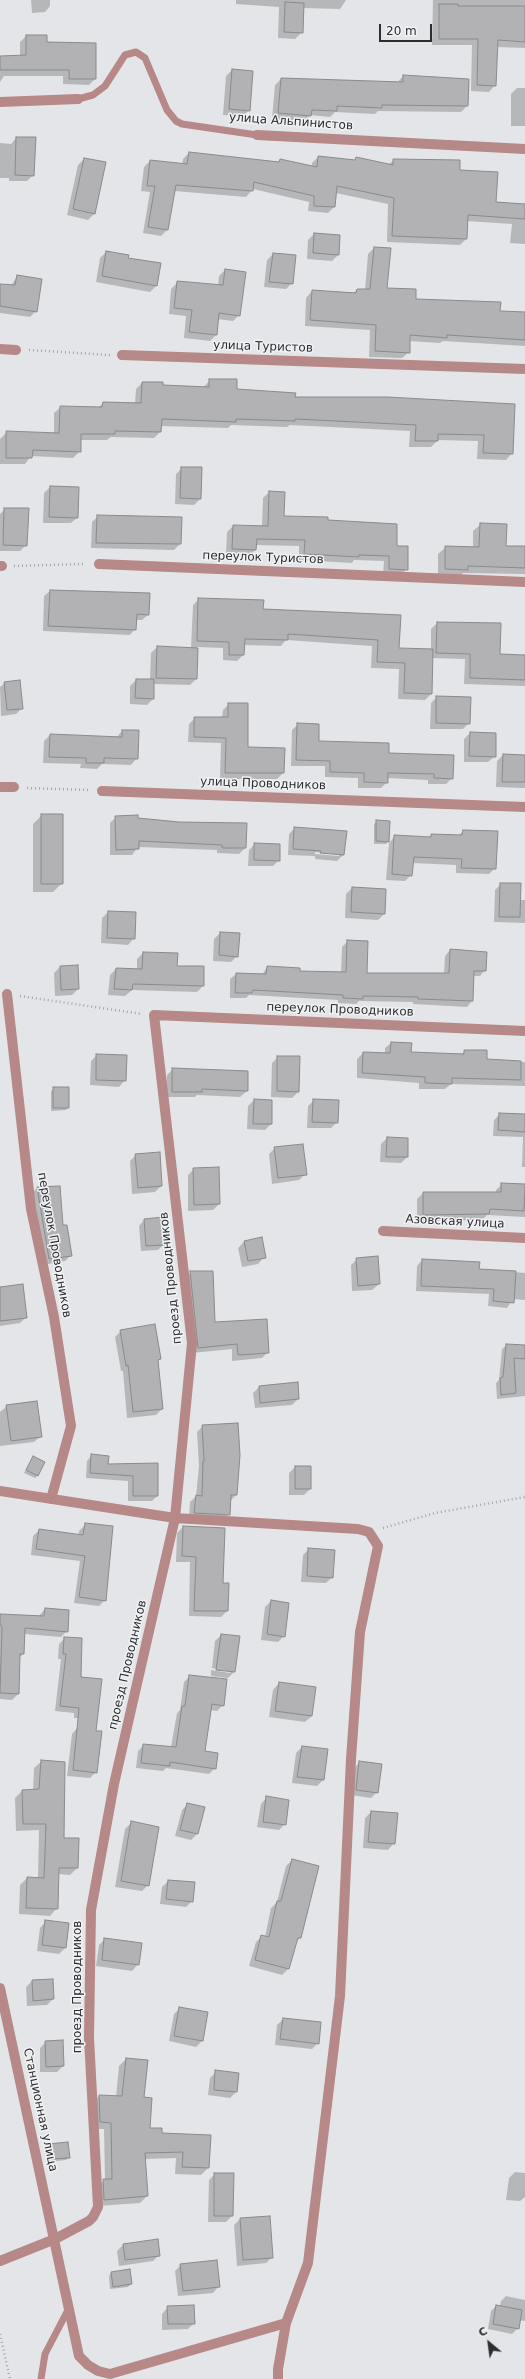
<!DOCTYPE html>
<meta charset="utf-8">
<style>
body{margin:0}
#map{position:relative;width:525px;height:2379px;overflow:hidden;background:#e4e5e8;font-family:"DejaVu Sans",sans-serif}
canvas{display:block}
.north{position:absolute;left:469px;top:2323px;width:40px;height:40px;-webkit-text-stroke:3px #f1f2f5;paint-order:stroke;rotate:331deg;font-size:11px;font-weight:700;line-height:16px;text-align:center;color:#2d2d2e}
.north::after{content:'';display:block;margin:auto;width:14px;height:18px;background:#2d2d2e;clip-path:polygon(50% 0,100% 100%,50% 72%,0 100%)}
.scale{position:absolute;left:379px;top:24px;width:53px;height:18px;box-sizing:border-box;border:2px solid #2d2d2e;border-top:0;padding-left:5px;font-size:12px;line-height:14px;white-space:nowrap;color:#2d2d2e;-webkit-text-stroke:3px #f1f2f5;paint-order:stroke}
</style>
<div id="map">
<canvas width="525" height="2379"></canvas>
<div class="north">С</div>
<div class="scale">20 m</div>
</div>
<script>
const c = document.querySelector('canvas').getContext('2d');
c.lineJoin = 'round';
function paint(path, color) { c.fillStyle = color; c.fill(path, 'evenodd'); }
const toPath = rows => new Path2D(rows.map(r => 'M' + r).join(''));
function strokePath(path, color, width, dash) { c.strokeStyle = color; c.lineWidth = width; c.lineCap = dash ? 'butt' : 'round'; c.setLineDash(dash || []); c.stroke(path); }
function write(font, color, halo, rows, align = 'center') {
  c.font = font + ' "DejaVu Sans",sans-serif'; c.lineWidth = 3; c.setLineDash([]); c.textBaseline = 'middle'; c.strokeStyle = halo; c.fillStyle = color; for (const [text, x, y, turn = 0] of rows) {
    c.save(); c.translate(x, y); c.rotate((+turn || 0) * Math.PI / 180); c.textAlign = isNaN(turn) ? turn : align; if (halo) c.strokeText(text, 0, 0); c.fillText(text, 0, 0); c.restore();
  }
}
paint(toPath([
 [31,0,50,0,50,6,45,12,32,13],
 [236,0,346,0,340,9,303,8,302,32,295,39,278,38,279,7,236,4],
 [433,0,525,0,525,48,496,47,495,85,489,92,471,91,472,45,432,45],
 [26,36,46,43,95,79,89,85,63,84,63,76,4,76,0,82,0,57,20,56,20,42],
 [232,70,249,110,243,116,223,115,226,76],
 [403,76,468,80,467,106,461,112,378,111,375,114,335,112,330,117,310,115,304,121,272,119,275,85,281,79,397,83],
 [517,88,525,88,525,126,511,126,511,94],
 [16,138,33,175,27,181,9,181,9,178,0,178,0,143,11,144],
 [189,153,278,162,280,160,312,167,312,163,318,157,354,160,356,158,388,165,394,160,459,171,495,203,525,205,525,244,510,243,512,224,466,221,466,239,460,245,387,242,388,204,336,193,334,207,328,213,308,211,309,202,253,189,246,197,174,191,167,230,161,236,143,233,150,192,141,191,144,167,150,161,182,165,183,159],
 [84,159,94,214,88,220,67,215,78,165],
 [314,234,338,255,332,261,307,259,308,240],
 [374,248,386,289,415,300,499,312,525,313,525,346,443,341,440,343,409,341,409,352,402,358,369,357,370,330,305,326,306,298,312,291,353,293,357,290,365,290,368,254],
 [106,252,127,259,160,264,156,286,150,292,96,282,100,258],
 [273,254,292,283,286,289,264,287,267,260],
 [225,270,239,315,233,321,217,319,216,335,210,341,184,338,186,316,169,314,171,289,177,283,218,286,219,276],
 [17,276,36,311,30,317,0,313,0,285,11,286],
 [210,380,236,390,294,398,514,405,512,453,506,460,477,459,478,441,438,440,431,447,409,447,410,431,290,425,287,427,231,425,228,428,160,426,160,432,154,438,111,437,107,440,80,440,80,451,73,458,31,456,25,464,0,464,0,439,7,432,54,434,54,413,61,407,98,408,103,403,135,404,136,389,142,383,162,386,203,388],
 [182,468,200,499,194,505,175,504,176,474],
 [50,487,78,517,71,523,43,523,44,493],
 [269,492,283,517,327,521,396,547,407,569,400,575,383,575,384,561,354,560,352,563,299,560,299,546,256,545,255,550,249,556,226,555,227,532,233,526,262,527,263,498],
 [5,509,26,545,20,551,0,551,0,514],
 [98,516,180,544,174,550,91,548,92,522],
 [481,524,505,547,525,547,525,574,463,573,459,577,438,576,438,554,446,547,473,548,473,531],
 [50,591,148,615,142,620,136,620,135,629,130,635,43,631,44,596],
 [199,599,262,609,400,616,398,649,431,649,431,629,437,623,499,655,525,656,525,686,464,684,465,659,432,658,431,694,425,700,398,699,399,669,371,668,372,646,286,640,281,646,244,645,243,655,237,661,223,660,223,648,197,647,196,679,190,685,153,684,153,699,147,705,130,704,130,686,136,680,150,680,151,653,157,647,191,648,193,605],
 [5,683,22,708,16,714,1,716,0,687],
 [437,697,469,723,463,729,430,729,431,703],
 [229,704,247,748,284,749,283,773,277,779,220,779,221,743,188,742,189,724,195,718,222,718,223,710],
 [298,724,318,742,388,754,452,778,446,784,428,784,428,780,387,778,387,782,381,788,358,788,358,778,325,777,325,766,291,766,292,730],
 [122,731,137,758,131,765,102,764,97,769,80,768,81,764,43,763,44,741,50,735,116,738],
 [470,733,495,756,488,762,464,762,464,739],
 [503,755,525,756,525,788,496,787,497,761],
 [42,815,62,883,53,892,33,892,33,824],
 [116,817,137,819,245,848,239,854,217,853,217,850,138,847,132,855,110,855,110,823],
 [377,821,388,841,386,844,374,844,374,824],
 [295,828,343,855,337,861,315,859,315,856,288,855,289,834],
 [315,852,339,854,339,856,315,854],
 [463,831,495,868,489,874,456,873,456,865,412,863,411,875,405,881,386,880,389,843,395,836,428,838,431,835,458,836],
 [255,844,279,860,273,866,248,866,249,850],
 [501,884,520,900,525,900,525,923,494,922,495,890],
 [352,888,384,914,378,920,345,918,346,894],
 [108,912,135,913,134,938,128,945,101,943,102,918],
 [220,933,237,956,231,962,213,961,214,939],
 [348,941,366,974,444,974,445,956,450,950,485,970,480,976,473,976,472,1001,467,1007,413,1004,413,1002,359,1001,356,1004,338,1003,338,1000,249,995,246,998,230,998,230,979,236,974,262,975,267,967,299,972,341,973,342,947],
 [143,953,176,967,203,986,197,992,132,990,125,996,108,995,110,975,116,969,137,970,137,959],
 [60,967,78,989,72,995,55,996,54,973],
 [391,1043,410,1053,461,1055,465,1051,486,1060,525,1062,525,1086,451,1084,445,1089,419,1089,419,1083,357,1078,357,1059,363,1053,385,1054,385,1048],
 [97,1055,125,1080,119,1087,90,1085,91,1061],
 [278,1057,298,1092,292,1098,271,1097,272,1063],
 [173,1069,247,1091,240,1097,197,1095,195,1097,166,1097,167,1075],
 [54,1088,68,1107,66,1110,51,1111,51,1091],
 [254,1100,271,1124,265,1130,247,1129,248,1106],
 [314,1100,337,1122,331,1128,307,1128,308,1106],
 [500,1114,525,1115,525,1167,522,1167,523,1137,493,1136,494,1120],
 [387,1138,407,1157,401,1163,380,1162,381,1144],
 [275,1148,305,1174,299,1180,272,1184,269,1154],
 [136,1155,161,1186,155,1192,132,1194,130,1161],
 [194,1169,219,1204,213,1210,188,1211,188,1175],
 [502,1184,525,1198,525,1217,487,1215,482,1220,417,1221,417,1199,423,1193,496,1193,496,1190],
 [59,1187,62,1226,71,1255,65,1261,43,1265,31,1194,37,1188],
 [145,1219,164,1244,158,1250,141,1251,139,1226],
 [244,1242,264,1257,258,1264,242,1267,238,1248],
 [357,1259,379,1284,372,1290,352,1291,351,1265],
 [422,1260,478,1269,525,1273,525,1300,513,1299,507,1308,488,1306,489,1294,416,1291,417,1266],
 [191,1272,214,1323,268,1352,262,1358,232,1361,232,1349,192,1353,185,1278],
 [0,1288,26,1317,20,1323,0,1326],
 [121,1331,160,1359,157,1361,162,1409,156,1415,127,1418,123,1371,121,1371,115,1337],
 [507,1345,525,1346,525,1396,497,1399,496,1383,499,1380,502,1349],
 [259,1387,298,1399,292,1405,255,1408,253,1393],
 [7,1406,41,1436,34,1442,0,1446,0,1412],
 [203,1426,236,1495,230,1501,229,1514,223,1520,189,1518,190,1502,196,1496,199,1466,197,1432],
 [92,1455,107,1465,157,1464,157,1496,152,1501,128,1501,128,1481,86,1478,87,1461],
 [33,1457,37,1476,35,1478,24,1473],
 [295,1467,310,1489,304,1495,289,1495,289,1473],
 [85,1525,105,1600,99,1606,74,1603,80,1561,31,1555,33,1536,39,1530,78,1536,79,1531],
 [183,1527,222,1583,228,1584,227,1611,221,1617,189,1616,190,1562,176,1562,177,1533],
 [309,1549,332,1577,326,1583,301,1582,303,1555],
 [271,1601,284,1636,278,1642,261,1640,265,1607],
 [45,1609,67,1631,61,1637,24,1634,23,1654,19,1658,18,1694,12,1700,0,1699,0,1615,39,1616],
 [221,1635,234,1672,228,1678,211,1676,211,1670,230,1673,230,1671,212,1668,215,1641],
 [65,1638,80,1678,92,1718,74,1718,74,1713,55,1711,61,1659,58,1659,59,1644],
 [190,1676,223,1705,217,1711,210,1710,204,1752,215,1768,209,1774,166,1768,163,1771,136,1768,138,1751,144,1745,171,1747,177,1713,180,1710,184,1682],
 [279,1683,312,1716,305,1722,269,1717,273,1690],
 [78,1727,96,1772,90,1778,67,1776,72,1734],
 [302,1747,327,1750,323,1780,317,1786,292,1783,296,1753],
 [42,1761,63,1839,77,1868,70,1875,58,1874,57,1908,50,1916,19,1914,20,1885,27,1878,38,1878,39,1830,16,1831,15,1798,22,1791,33,1791,34,1768],
 [360,1762,377,1792,371,1798,351,1795,354,1768],
 [267,1797,285,1824,279,1830,257,1827,261,1804],
 [188,1804,204,1808,197,1834,191,1840,175,1836,182,1810],
 [371,1812,394,1843,388,1850,363,1848,365,1818],
 [131,1823,148,1885,142,1891,115,1887,125,1829],
 [292,1860,300,1938,295,1942,288,1969,282,1975,249,1966,256,1942,262,1936,265,1937,271,1908,277,1902,286,1866],
 [168,1881,192,1901,186,1907,160,1904,162,1887],
 [46,1921,65,1948,59,1954,37,1951,40,1928],
 [105,1939,138,1964,132,1971,96,1966,99,1945],
 [52,1980,53,1999,47,2005,27,2006,26,1987,32,1981],
 [180,2008,202,2041,196,2047,169,2041,174,2014],
 [283,2019,318,2043,312,2049,275,2045,277,2025],
 [46,2042,63,2066,57,2072,40,2072,40,2048],
 [126,2059,143,2098,149,2129,161,2134,208,2168,201,2175,175,2174,176,2158,144,2159,147,2196,140,2203,98,2206,97,2187,105,2180,104,2129,93,2129,92,2103,99,2096,116,2097,119,2066],
 [216,2072,236,2092,230,2098,208,2095,210,2078],
 [48,2145,69,2157,66,2160,47,2162,46,2148],
 [515,2172,525,2173,525,2197,520,2201,506,2200,509,2178],
 [215,2174,232,2216,226,2222,208,2222,209,2180],
 [240,2219,272,2257,266,2263,237,2266,234,2225],
 [123,2245,159,2255,153,2261,119,2266,117,2251],
 [181,2265,219,2286,213,2293,178,2296,175,2271],
 [111,2273,131,2284,128,2287,110,2289,109,2276],
 [506,2296,525,2300,525,2321,519,2320,518,2328,512,2334,488,2329,491,2311,496,2306,500,2306,501,2301],
 [168,2307,194,2323,188,2329,162,2330,162,2314]
]), '#0003');
const building = toPath([
 [285,2,304,3,303,33,284,32,285,2],
 [439,4,458,4,458,6,525,6,525,42,498,40,496,86,477,85,478,39,439,39,439,4],
 [26,35,47,35,47,42,96,43,96,79,69,79,69,70,0,70,0,56,26,55,26,35],
 [232,69,253,71,250,111,229,109,232,69],
 [403,75,469,79,468,106,382,105,382,108,337,106,337,111,312,110,311,116,278,113,281,78,403,82,403,75],
 [16,137,36,137,34,176,15,175,16,137],
 [189,152,279,162,280,159,317,167,318,156,355,160,356,157,393,165,393,159,460,160,460,170,498,172,496,202,525,204,525,219,468,215,467,239,392,236,394,198,337,186,335,207,314,206,314,196,254,182,253,191,176,185,168,230,148,227,155,186,147,186,150,160,187,164,189,152],
 [84,158,106,162,95,214,73,209,84,158],
 [314,233,340,235,339,255,313,253,314,233],
 [374,247,391,248,387,288,416,289,416,299,501,302,500,311,525,312,525,340,447,335,447,338,410,335,410,353,375,351,376,325,310,320,312,290,356,293,357,289,370,289,374,247],
 [106,251,129,255,128,258,161,263,157,286,102,276,106,251],
 [273,253,296,255,293,284,269,282,273,253],
 [225,269,246,272,240,316,219,313,217,335,189,332,192,310,174,308,177,281,223,285,225,269],
 [17,275,42,279,37,312,0,306,0,284,15,285,17,275],
 [209,379,237,379,237,389,296,393,295,397,387,397,515,404,513,454,483,453,484,435,438,434,438,441,415,441,416,425,295,419,295,421,236,419,236,422,162,419,161,432,115,431,115,434,81,434,81,452,33,450,32,458,6,458,6,431,59,433,60,406,102,407,103,402,141,403,142,382,163,382,163,385,209,387,209,379],
 [181,467,202,467,201,499,180,498,181,467],
 [50,486,79,487,78,518,49,517,50,486],
 [269,491,285,492,284,516,328,517,328,520,397,524,397,546,408,546,408,570,389,569,389,556,359,555,359,557,304,554,305,540,257,539,256,550,232,549,233,525,268,526,269,491],
 [4,508,29,508,27,546,3,545,4,508],
 [97,515,182,517,181,544,96,543,97,515],
 [480,523,507,524,506,546,525,546,525,568,468,566,468,570,445,569,445,546,479,547,480,523],
 [50,590,150,593,149,615,137,614,136,630,48,626,50,590],
 [198,598,264,600,263,609,401,615,399,648,433,649,432,694,404,693,405,663,377,662,378,640,288,634,288,640,245,639,244,655,229,655,229,642,197,641,198,598],
 [437,622,501,623,500,654,525,655,525,680,470,678,470,654,436,653,437,622],
 [157,646,198,648,197,679,156,678,157,646],
 [136,679,154,679,154,699,135,698,136,679],
 [20,680,23,709,7,710,4,682,20,680],
 [436,696,471,697,470,724,436,723,436,696],
 [228,703,248,703,248,747,285,748,284,773,225,773,226,738,194,737,194,717,228,717,228,703],
 [297,723,319,724,319,741,389,743,389,753,454,755,453,779,434,778,434,774,388,773,388,783,364,782,364,773,330,772,330,761,296,760,297,723],
 [122,730,139,730,138,759,104,758,104,763,86,763,86,758,49,757,50,734,122,737,122,730],
 [470,732,496,733,496,757,469,756,470,732],
 [503,754,525,755,525,782,502,782,503,754],
 [41,814,63,814,63,884,41,884,41,814],
 [138,815,138,818,179,822,247,823,246,848,222,848,222,845,139,841,139,849,116,850,115,816,138,815],
 [376,820,390,821,389,842,376,841,376,820],
 [294,827,347,831,344,855,320,853,321,851,293,849,294,827],
 [463,830,498,831,496,869,461,868,462,859,414,857,412,876,392,874,394,835,431,837,431,834,462,835,463,830],
 [254,843,280,844,280,861,254,860,254,843],
 [500,883,521,883,520,917,499,917,500,883],
 [352,887,386,889,385,914,351,912,352,887],
 [108,911,136,912,135,939,107,938,108,911],
 [220,932,240,933,238,957,219,955,220,932],
 [347,940,368,941,367,973,449,973,450,949,487,952,486,971,474,971,473,1001,418,999,418,997,363,996,363,999,343,998,343,995,253,990,252,993,235,993,236,973,266,974,267,966,300,968,300,971,346,972,347,940],
 [143,952,178,953,177,966,204,966,204,986,133,984,132,990,114,989,116,968,142,969,143,952],
 [78,965,79,989,61,990,60,966,78,965],
 [391,1042,412,1043,411,1052,464,1054,464,1050,487,1050,487,1059,521,1061,521,1080,452,1078,452,1084,425,1083,425,1077,362,1073,363,1052,390,1053,391,1042],
 [96,1054,127,1055,126,1081,96,1080,96,1054],
 [277,1056,300,1056,299,1092,277,1091,277,1056],
 [172,1068,248,1071,248,1091,202,1089,202,1092,172,1092,172,1068],
 [53,1087,69,1087,69,1108,53,1108,53,1087],
 [254,1099,272,1100,272,1124,253,1124,254,1099],
 [313,1099,339,1100,338,1123,312,1122,313,1099],
 [499,1113,525,1114,525,1132,498,1130,499,1113],
 [387,1137,408,1138,408,1157,386,1157,387,1137],
 [303,1144,307,1175,278,1178,274,1147,303,1144],
 [160,1152,162,1186,138,1188,135,1154,160,1152],
 [219,1167,220,1204,194,1205,193,1168,219,1167],
 [501,1183,525,1184,524,1211,490,1209,489,1214,423,1215,423,1192,501,1192,501,1183],
 [60,1186,63,1225,67,1225,72,1256,49,1259,37,1187,60,1186],
 [163,1217,165,1245,146,1246,144,1219,163,1217],
 [262,1237,266,1258,248,1261,244,1241,262,1237],
 [378,1256,380,1284,358,1286,356,1258,378,1256],
 [422,1259,480,1262,479,1269,516,1271,514,1303,493,1301,494,1289,421,1286,422,1259],
 [190,1271,213,1271,215,1322,267,1319,269,1353,238,1355,237,1344,198,1348,190,1271],
 [23,1284,27,1318,0,1321,0,1287,23,1284],
 [155,1324,161,1359,158,1360,163,1409,133,1412,128,1365,126,1366,120,1330,155,1324],
 [506,1344,525,1345,525,1359,514,1358,516,1393,501,1395,500,1378,503,1377,506,1344],
 [298,1382,299,1399,260,1403,259,1386,298,1382],
 [37,1401,42,1437,11,1441,6,1405,37,1401],
 [238,1423,240,1455,237,1495,231,1495,230,1515,194,1513,196,1495,202,1496,203,1461,204,1461,202,1425,238,1423],
 [91,1454,109,1456,108,1464,158,1463,158,1496,133,1496,133,1476,90,1473,91,1454],
 [33,1456,45,1462,38,1476,26,1470,33,1456],
 [295,1466,311,1466,311,1489,295,1489,295,1466],
 [85,1523,113,1526,106,1601,79,1597,85,1556,36,1549,39,1529,83,1535,85,1523],
 [183,1526,225,1528,223,1583,229,1583,228,1611,194,1611,196,1557,182,1556,183,1526],
 [308,1548,335,1550,333,1578,307,1576,308,1548],
 [271,1600,289,1603,285,1637,267,1634,271,1600],
 [45,1608,69,1610,68,1632,25,1628,24,1654,20,1654,19,1694,0,1693,2,1626,0,1625,0,1614,44,1616,45,1608],
 [221,1634,240,1636,235,1672,216,1670,221,1634],
 [64,1637,82,1638,81,1677,102,1679,96,1731,102,1731,97,1773,73,1770,79,1708,60,1706,66,1654,63,1654,64,1637],
 [189,1675,227,1679,224,1706,212,1704,205,1751,218,1753,216,1769,170,1762,170,1766,141,1763,143,1744,176,1747,182,1706,185,1706,189,1675],
 [279,1682,316,1687,312,1716,275,1711,279,1682],
 [302,1746,328,1749,324,1780,297,1777,302,1746],
 [41,1760,65,1762,64,1838,79,1838,78,1868,59,1868,58,1909,26,1908,27,1877,44,1878,46,1824,23,1824,22,1790,39,1789,41,1760],
 [359,1761,382,1764,378,1793,356,1790,359,1761],
 [266,1796,289,1800,286,1825,263,1822,266,1796],
 [187,1803,205,1807,198,1834,180,1830,187,1803],
 [371,1811,398,1813,395,1844,368,1842,371,1811],
 [131,1821,159,1827,149,1886,121,1881,131,1821],
 [292,1859,319,1866,301,1938,298,1938,289,1969,255,1960,261,1935,269,1937,277,1901,281,1901,292,1859],
 [168,1880,195,1882,193,1902,166,1899,168,1880],
 [45,1920,69,1923,66,1948,42,1945,45,1920],
 [104,1938,142,1943,139,1965,102,1960,104,1938],
 [53,1979,54,1999,33,2001,32,1980,53,1979],
 [179,2007,208,2012,203,2041,174,2036,179,2007],
 [283,2018,321,2022,319,2044,280,2039,283,2018],
 [63,2040,64,2066,46,2067,45,2041,63,2040],
 [126,2058,148,2060,144,2097,152,2098,150,2128,162,2128,162,2133,211,2135,209,2168,182,2167,183,2152,145,2153,148,2196,104,2200,103,2179,112,2179,111,2123,100,2122,99,2095,122,2096,126,2058],
 [215,2070,239,2073,237,2092,214,2090,215,2070],
 [68,2142,70,2158,49,2159,48,2144,68,2142],
 [214,2173,234,2173,233,2216,214,2216,214,2173],
 [270,2216,273,2258,243,2260,240,2218,270,2216],
 [158,2239,160,2256,125,2260,123,2244,158,2239],
 [217,2260,220,2287,183,2291,180,2264,217,2260],
 [130,2269,132,2284,113,2287,111,2272,130,2269],
 [194,2305,195,2324,168,2324,167,2306,194,2305],
 [496,2305,522,2310,519,2329,493,2324,496,2305]
]);
paint(building, '#b2b2b5');
strokePath(building, '#8a8a8d', 1);
strokePath(toPath([
 [29,350,110,355],
 [14,566,85,564],
 [27,788,90,790],
 [20,996,142,1014],
 [383,1528,435,1513,525,1497],
 [0,2334,10,2379]
]), '#a4a5a7', 2.5, [1, 3]);
strokePath(toPath([
 [78,99,93,95,105,86,125,55,136,52,145,58,167,110,176,121,182,124,257,135],
 [41,2379,45,2354,69,2308]
]), '#b68887', 7);
strokePath(toPath([
 [0,102,78,99],
 [257,135,525,149],
 [0,349,16,350],
 [122,355,525,369],
 [99,564,525,582],
 [0,566,2,566],
 [0,787,14,787],
 [102,791,525,807],
 [7,994,31,1209,54,1317,71,1426,51,1499],
 [383,1231,525,1238],
 [0,1491,175,1518,358,1529,369,1532,378,1546,360,1632,351,1759,340,1996,308,2263,286,2323,278,2369,278,2379],
 [0,1988,79,2356,88,2365,98,2371,110,2374,286,2323],
 [0,2261,55,2239,89,2221,93,2217,98,2207,89,2038,91,1910,114,1784,175,1518,192,1343,154,1015,525,1031]
]), '#b68887', 10);
write('12px', '#2d2d2e', '#f1f2f5', [
 ["улица Альпинистов",291,122,4],
 ["улица Туристов",263,347,2],
 ["переулок Туристов",263,558,2],
 ["улица Проводников",263,784,2],
 ["переулок Проводников",340,1010,2],
 ["Азовская улица",455,1222,3],
 ["переулок Проводников",54,1245,80],
 ["проезд Проводников",171,1278,-96],
 ["проезд Проводников",128,1665,-77],
 ["проезд Проводников",78,1987,-90],
 ["Станционная улица",40,2110,78]
]);
</script>
